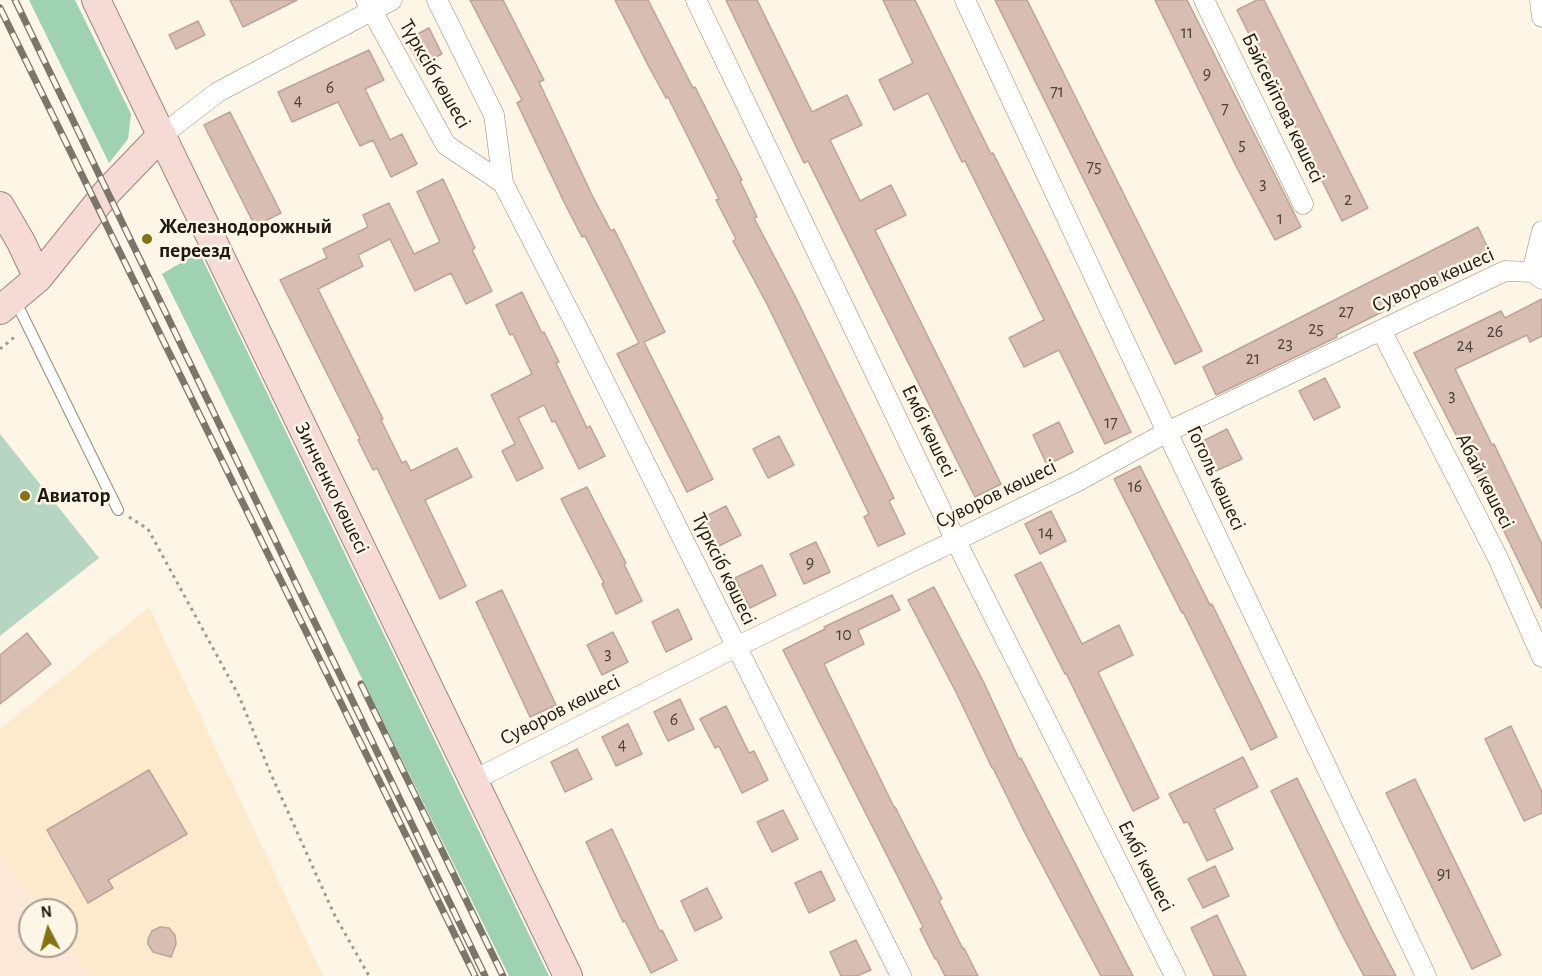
<!DOCTYPE html>
<meta charset="utf-8">
<style>
body{margin:0}
#map{position:relative;width:1542px;height:976px;overflow:hidden;background:#fdf5e6;font-family:"Alegreya Sans",sans-serif}
canvas{display:block}
.north{position:absolute;left:18px;top:898px;width:60px;height:60px;box-sizing:border-box;background:#fdf5e6;border:2px solid #a49d90;border-radius:50%;rotate:354deg;font-size:16px;font-weight:700;line-height:24px;text-align:center;color:#1e1910}
.north::after{content:'';display:block;margin:auto;width:21px;height:27px;background:#857213;clip-path:polygon(50% 0,100% 100%,50% 72%,0 100%)}
</style>
<div id="map">
<canvas width="1542" height="976"></canvas>
<div class="north">N</div>
</div>
<script>
const c = document.querySelector('canvas').getContext('2d');
c.lineJoin = 'round';
function paint(path, color) { c.fillStyle = color; c.fill(path, 'evenodd'); }
const toPath = rows => new Path2D(rows.map(r => 'M' + r).join(''));
function strokePath(path, color, width, dash) { c.strokeStyle = color; c.lineWidth = width; c.lineCap = dash ? 'butt' : 'round'; c.setLineDash(dash || []); c.stroke(path); }
function write(font, color, halo, rows, align = 'center') {
  c.font = font + ' "Alegreya Sans",sans-serif'; c.lineWidth = 5; c.setLineDash([]); c.textBaseline = 'middle'; c.strokeStyle = halo; c.fillStyle = color; for (const [text, x, y, turn = 0] of rows) {
    c.save(); c.translate(x, y); c.rotate((+turn || 0) * Math.PI / 180); c.textAlign = isNaN(turn) ? turn : align; if (halo) c.strokeText(text, 0, 0); c.fillText(text, 0, 0); c.restore();
  }
}
paint(toPath([
 [0,857,39,910,30,910,30,946,66,946,88,976,0,976]
]), '#fce8d9');
paint(toPath([
 [149,607,323,976,88,976,66,946,66,910,39,910,0,857,0,729]
]), '#fdeacc');
paint(toPath([
 [0,434,99,558,0,636]
]), '#b7d5c3');
paint(toPath([
 [29,0,75,0,131,114,128,139,109,163],
 [199,252,549,976,509,976,162,274]
]), '#9fd1b3');
const building = toPath([
 [230,0,297,0,243,27,230,0],
 [470,0,503,0,544,80,539,82,592,195,611,231,614,229,665,332,644,342,713,479,687,492,617,354,639,343,585,236,582,237,564,202,517,103,522,100,470,0],
 [615,0,648,0,693,88,695,87,742,180,740,181,757,217,754,218,795,296,894,498,889,501,905,534,878,546,864,517,869,514,767,304,733,241,736,239,716,200,719,199,668,97,666,98,649,67,615,0],
 [726,0,757,0,812,112,847,95,862,125,830,140,860,201,891,185,906,215,875,230,1001,484,975,497,808,161,804,163,726,0],
 [883,0,915,0,991,154,993,153,1047,259,1131,432,1105,444,1059,350,1024,367,1009,338,1044,320,965,161,962,162,928,93,894,110,879,80,913,63,883,0],
 [995,0,1027,0,1202,351,1175,364,995,0],
 [1155,0,1187,0,1301,227,1275,240,1236,166,1155,0],
 [1257,0,1264,0,1368,208,1342,221,1237,10,1257,0],
 [198,21,205,35,176,49,169,35,198,21],
 [429,28,442,54,420,65,406,40,429,28],
 [369,50,384,80,365,89,390,140,402,134,417,164,391,177,373,140,360,146,338,102,292,122,278,92,369,50],
 [230,112,281,213,255,226,204,125,230,112],
 [443,179,475,248,472,250,492,291,466,304,451,273,415,291,390,239,358,255,363,266,318,289,383,419,381,420,402,463,406,461,411,471,457,448,472,477,425,500,466,586,440,599,377,468,373,470,358,440,360,439,280,280,327,258,323,249,368,227,363,215,389,203,414,254,440,242,417,192,443,179],
 [1478,227,1492,257,1336,335,1337,337,1216,395,1203,367,1478,227],
 [522,292,542,333,544,332,559,362,556,363,587,428,590,426,605,456,579,469,555,421,552,422,544,405,518,418,543,468,517,481,502,451,515,444,491,395,532,374,513,334,510,335,496,305,522,292],
 [1542,299,1542,336,1530,342,1527,335,1455,369,1492,445,1494,444,1542,544,1542,609,1478,478,1414,353,1501,311,1505,318,1542,299],
 [1325,378,1340,407,1314,420,1299,391,1325,378],
 [1059,422,1073,452,1047,465,1033,435,1059,422],
 [1227,429,1242,459,1216,471,1201,442,1227,429],
 [779,436,794,465,768,478,753,449,779,436],
 [1140,466,1210,605,1212,604,1277,737,1251,750,1183,612,1182,613,1114,479,1140,466],
 [587,487,626,563,624,564,642,601,616,614,602,584,604,583,561,499,587,487],
 [726,506,741,535,715,548,700,519,726,506],
 [1051,511,1066,541,1040,554,1025,524,1051,511],
 [816,542,830,572,804,584,790,554,816,542],
 [1041,562,1082,644,1119,625,1133,655,1098,672,1159,798,1133,811,1066,673,1065,674,1015,575,1041,562],
 [762,565,776,595,750,608,735,578,762,565],
 [934,587,984,683,1019,759,1021,758,1133,976,1101,976,1025,833,993,768,992,768,957,694,908,600,934,587],
 [502,590,556,705,530,717,476,602,502,590],
 [892,595,900,610,858,630,864,644,824,664,894,807,895,807,942,899,939,901,963,949,964,948,978,976,945,976,936,958,935,959,920,929,923,927,900,881,783,650,825,629,824,627,892,595],
 [678,609,692,639,666,652,652,622,678,609],
 [613,632,628,662,602,675,587,645,613,632],
 [27,633,51,664,0,704,0,655,27,633],
 [680,699,694,729,668,741,654,712,680,699],
 [726,706,749,753,754,751,768,780,742,793,719,746,715,748,700,719,726,706],
 [628,724,642,754,616,766,602,737,628,724],
 [1511,726,1542,792,1542,813,1524,821,1485,739,1511,726],
 [577,749,592,779,565,792,551,762,577,749],
 [1243,757,1258,787,1214,809,1233,849,1207,861,1188,822,1184,823,1169,794,1243,757],
 [149,770,187,834,108,880,113,888,88,903,47,830,149,770],
 [1297,778,1372,930,1396,976,1364,976,1341,933,1271,791,1297,778],
 [1415,779,1501,955,1472,969,1386,793,1415,779],
 [783,810,798,839,772,852,757,822,783,810],
 [612,829,660,932,662,930,677,960,651,973,625,921,623,922,586,842,612,829],
 [1215,866,1229,896,1203,908,1188,879,1215,866],
 [821,871,835,900,809,913,795,883,821,871],
 [707,888,722,918,695,931,681,901,707,888],
 [1217,915,1231,945,1246,976,1214,976,1191,928,1217,915],
 [160,927,169,928,175,935,176,944,171,957,153,952,148,944,148,939,152,931,160,927],
 [856,940,871,970,857,976,841,976,830,952,856,940]
]);
paint(building, '#d8bdb2');
strokePath(building, '#bda398', 1.5);
const lane = toPath([
 [14,298,118,510]
]);
const street = toPath([
 [366,0,446,145,503,183],
 [437,0,494,115,503,183,581,335,901,976],
 [696,0,956,541,1175,976],
 [965,0,1167,432,1426,976],
 [1204,0,1303,204],
 [1540,0,1542,17],
 [162,135,218,92,392,0],
 [1532,272,1542,231],
 [1381,330,1497,556,1542,657],
 [474,780,736,647,1078,481,1167,432,1505,271,1532,272,1542,279]
]);
const secondary = toPath([
 [96,0,568,976],
 [0,206,21,242,38,278],
 [0,310,38,278,108,191,162,135]
]);
strokePath(lane, '#978a74', 12);
strokePath(street, '#978a74', 21);
strokePath(secondary, '#978a74', 30);
strokePath(toPath([
 [0,349,17,335],
 [129,517,148,529,239,696,270,772,334,914,369,976]
]), '#a0998d', 3, [3, 4.5]);
strokePath(lane, '#fff', 10);
strokePath(street, '#fff', 20);
strokePath(secondary, '#f6dad6', 28);
const rail = toPath([
 [15,0,485,976],
 [0,8,475,976],
 [361,684,503,976]
]);
strokePath(rail, '#7c756a', 7);
strokePath(rail, '#fdf5e6', 4.5, [14]);
for (const [x, y, r, color] of [
 [147,239,6,"#857213"],
 [25,496,6,"#857213"]
]) { const dot = new Path2D(); dot.arc(x, y, r, 0, 2 * Math.PI); c.fillStyle = color; c.fill(dot); strokePath(dot, '#fdf5e6', 2); }
write('18px', '#4c4238', null, [
 ["11",1187,33],
 ["9",1207,74],
 ["6",330,88],
 ["71",1057,92],
 ["4",298,101],
 ["7",1225,109],
 ["5",1242,145],
 ["75",1094,167],
 ["3",1263,184],
 ["2",1348,200],
 ["1",1280,219],
 ["27",1346,312],
 ["25",1316,329],
 ["26",1495,332],
 ["23",1285,344],
 ["24",1465,346],
 ["21",1253,359],
 ["3",1452,396],
 ["17",1111,423],
 ["16",1135,487],
 ["14",1046,533],
 ["9",810,563],
 ["10",844,635],
 ["3",608,654],
 ["6",674,720],
 ["4",622,745],
 ["91",1444,874]
]);
write('21px', '#1e1910', '#fdf5e6', [
 ["Түрксіб көшесі",435,74,60],
 ["Бәйсейітова көшесі",1283,108,64],
 ["Суворов көшесі",1433,280,-24],
 ["Ембі көшесі",929,431,64],
 ["Гоголь көшесі",1216,478,65],
 ["Абай көшесі",1485,481,63],
 ["Зинченко көшесі",332,488,64],
 ["Суворов көшесі",996,494,-26],
 ["Түрксіб көшесі",724,569,64],
 ["Суворов көшесі",560,710,-27],
 ["Ембі көшесі",1146,866,63]
]);
write('bold 21px', '#1e1910', '#fdf5e6', [
 ["Железнодорожный",159,227],
 ["переезд",159,251],
 ["Авиатор",37,496]
], 'left');
</script>
